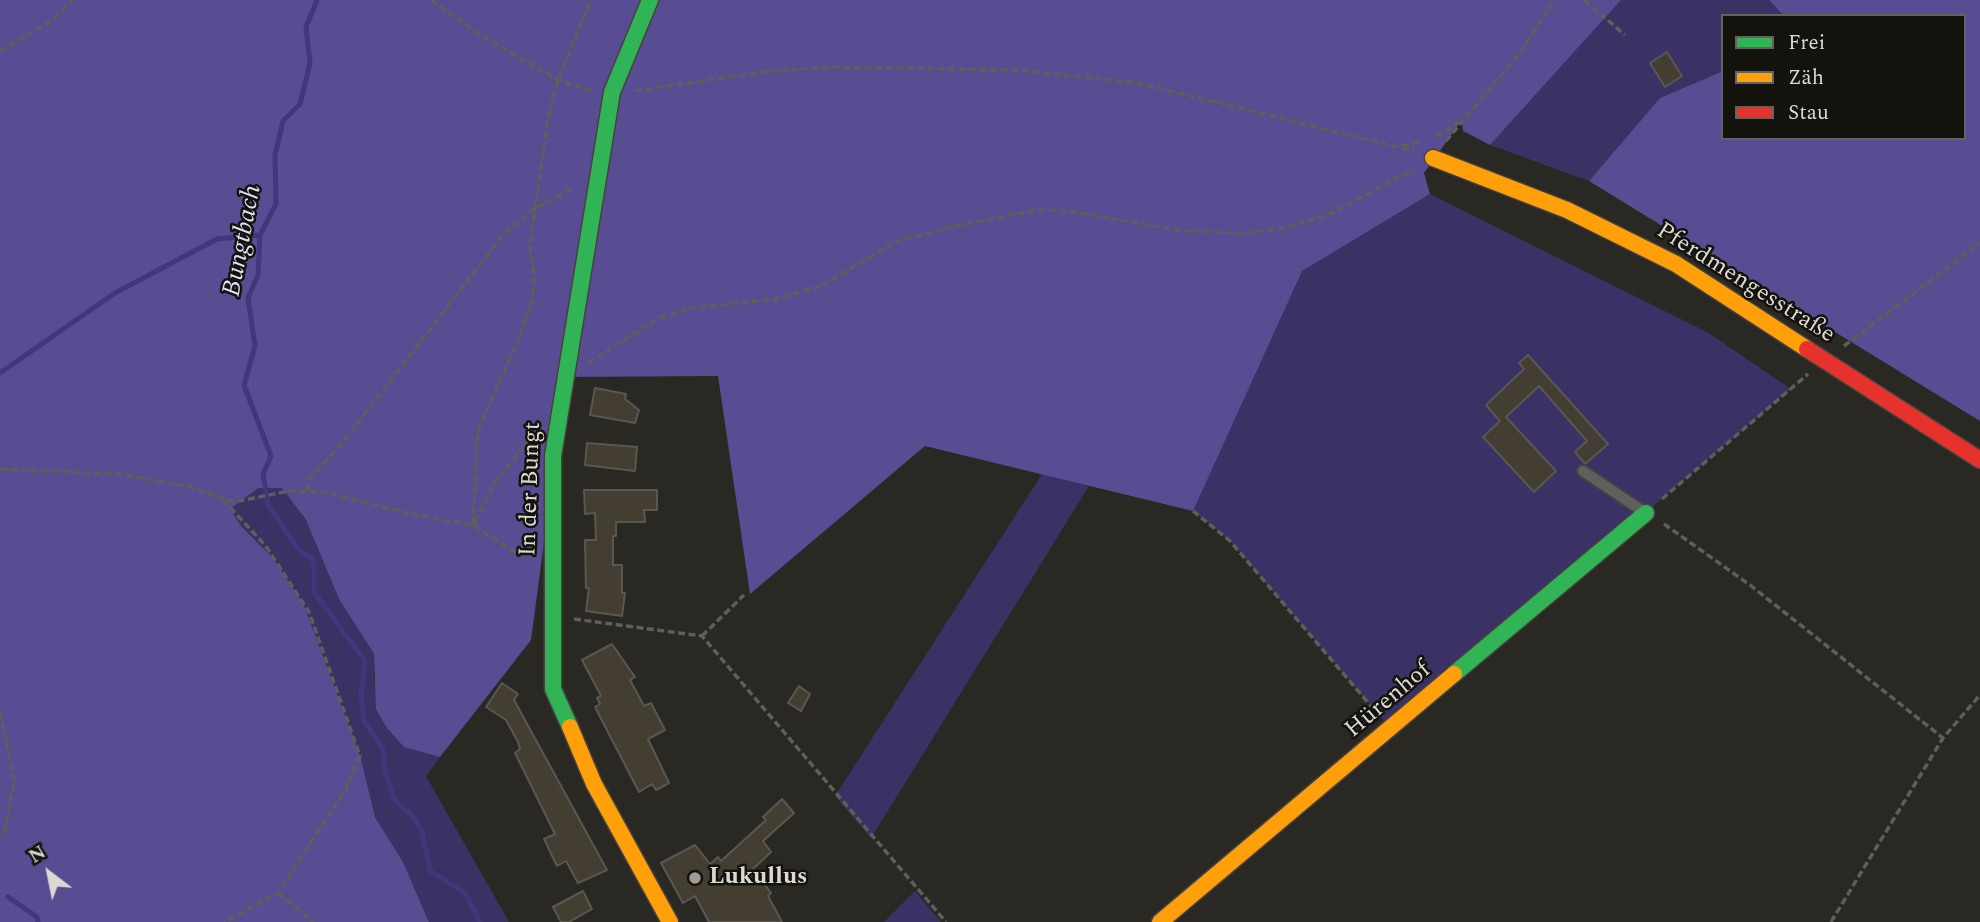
<!DOCTYPE html>
<meta charset="utf-8">
<style>
body{margin:0}
#map{position:relative;width:1980px;height:922px;overflow:hidden;background:#2a2822;font-family:Spectral,serif}
canvas{display:block}
.legend{position:absolute;left:1721px;top:14px;width:245px;height:126px;box-sizing:border-box;background:#14120d;border:2px solid #64625c;margin:0;padding:9px 12px;list-style:none;font-size:21px;color:#dcd9d2}
.legend li{display:flex;align-items:center;gap:14px;height:35px}
.legend b{width:35px;border:2px solid #64625c}
.north{position:absolute;left:14px;top:838px;width:70px;height:70px;-webkit-text-stroke:5px #14120d;paint-order:stroke;rotate:328deg;font-size:19px;font-weight:700;line-height:28px;text-align:center;color:#dcd9d2}
.north::after{content:'';display:block;margin:auto;width:24px;height:32px;background:#dcd9d2;clip-path:polygon(50% 0,100% 100%,50% 72%,0 100%)}
</style>
<div id="map">
<canvas width="1980" height="922"></canvas>
<ul class="legend">
<li><b style="height:9px;background:#30b455"></b>Frei</li>
<li><b style="height:9px;background:#ff9f0a"></b>Zäh</li>
<li><b style="height:9px;background:#e5322d"></b>Stau</li>
</ul>
<div class="north">N</div>
</div>
<script>
const c = document.querySelector('canvas').getContext('2d');
c.lineJoin = 'round';
function paint(path, color) { c.fillStyle = color; c.fill(path, 'evenodd'); }
const toPath = rows => new Path2D(rows.map(r => 'M' + r).join(''));
function strokePath(path, color, width, dash) { c.strokeStyle = color; c.lineWidth = width; c.lineCap = dash ? 'butt' : 'round'; c.setLineDash(dash || []); c.stroke(path); }
function write(font, color, halo, rows, align = 'center') {
  c.font = font + ' Spectral,serif'; c.lineWidth = 5; c.setLineDash([]); c.textBaseline = 'middle'; c.strokeStyle = halo; c.fillStyle = color; for (const [text, x, y, turn = 0] of rows) {
    c.save(); c.translate(x, y); c.rotate((+turn || 0) * Math.PI / 180); c.textAlign = isNaN(turn) ? turn : align; if (halo) c.strokeText(text, 0, 0); c.fillText(text, 0, 0); c.restore();
  }
}
paint(toPath([
 [1621,0,1769,0,1784,16,1723,16,1723,71,1660,98,1589,181,1490,145],
 [1430,194,1707,332,1791,389,1391,729,1230,541,1193,511,1301,271],
 [1042,474,1089,486,871,838,835,796],
 [260,488,282,488,306,520,339,599,374,654,374,681,403,746,440,757,426,776,509,922,429,922,403,862,375,817,369,794,272,557,241,526,230,509],
 [915,891,941,922,884,922]
]), '#3a3265');
paint(toPath([
 [0,0,1621,0,1490,145,1463,131,1462,120,1424,173,1430,194,1302,271,1193,511,925,446,750,594,718,376,566,377,531,640,440,757,404,747,387,728,376,709,374,654,339,599,306,520,282,488,259,488,230,509,241,526,272,557,303,603,360,756,375,817,403,862,429,922,0,922],
 [1769,0,1980,0,1980,421,1589,181,1660,98,1723,71,1723,138,1964,138,1964,16,1784,16]
]), '#584c93');
strokePath(toPath([
 [317,0,306,27,310,63,300,104,283,121,275,155,276,204,260,235,258,275,248,298,255,346,244,385,271,456,263,474,268,505,297,548,314,561,314,592,365,661,361,693,364,721,383,749,385,771,394,799,414,818,422,832,430,871,465,893,480,922],
 [0,373,115,293,217,239,260,235],
 [8,897,37,917,38,922]
]), '#43367d', 5);
const building = toPath([
 [1667,52,1682,76,1665,87,1650,63,1667,52],
 [1528,355,1608,444,1585,464,1575,452,1587,441,1539,386,1506,417,1556,471,1534,492,1483,437,1500,421,1486,405,1524,369,1519,363,1528,355],
 [595,388,626,394,625,399,639,410,635,423,590,415,595,388],
 [587,443,637,447,635,471,585,465,587,443],
 [584,490,657,490,657,510,644,510,645,522,616,522,616,536,613,536,613,565,622,565,622,593,625,593,622,616,586,611,589,588,586,588,585,540,596,540,595,513,585,514,584,490],
 [612,644,635,677,630,680,644,706,651,703,665,730,648,739,669,783,656,790,652,784,639,792,595,707,600,704,597,698,601,696,582,660,612,644],
 [502,683,518,694,514,700,607,870,578,883,566,861,557,866,544,839,555,834,515,753,520,749,518,742,506,720,486,707,502,683],
 [799,686,810,694,801,711,788,703,799,686],
 [782,799,794,813,763,841,771,852,753,869,771,893,768,896,782,922,709,922,695,896,683,903,661,863,695,845,710,864,718,857,721,861,766,820,763,817,782,799],
 [583,891,592,909,569,922,561,922,553,907,583,891]
]);
paint(building, '#433e31');
strokePath(building, '#595751', 2);
const lane = toPath([
 [1583,471,1644,512]
]);
const fast = toPath([
 [1454,674,1646,513],
 [570,727,553,689,553,456,612,92,650,0]
]);
const slow = toPath([
 [1433,158,1567,210,1676,264,1807,349],
 [570,727,594,784,670,922],
 [1160,922,1454,674]
]);
const jam = toPath([
 [1807,349,1980,460]
]);
strokePath(lane, '#46433f', 14);
strokePath(fast, '#46433f', 19);
strokePath(slow, '#46433f', 19);
strokePath(jam, '#46433f', 19);
strokePath(toPath([
 [431,0,479,34,558,80,592,91],
 [1584,0,1625,35],
 [0,51,51,21,73,0],
 [635,91,763,72,828,67,1013,70,1134,82,1414,151],
 [1436,137,1459,122],
 [1446,141,1523,49,1554,0],
 [1402,146,1419,142],
 [1844,346,1980,243],
 [588,363,659,318,693,308,776,299,821,286,897,241,950,227,1036,210,1069,211,1183,231,1244,233,1285,228,1332,213,1414,169],
 [0,469,118,474,187,486,234,502,289,491,324,492,412,514,473,525,513,551,530,557],
 [307,490,310,478,343,442,502,236,535,208,573,188],
 [1662,499,1808,374],
 [223,500,265,545,309,612,360,756,346,789,278,893,224,922],
 [1193,511,1230,541,1376,712],
 [475,522,494,484,532,436],
 [1664,524,1750,585,1943,738],
 [473,525,478,430,519,338,532,301,534,275,530,246,548,118,558,80,591,0],
 [574,619,702,636,946,922],
 [702,636,744,595],
 [0,712,14,780,5,829,0,837],
 [278,893,314,922],
 [1831,922,1943,738,1980,695]
]), '#5f5e5a', 3.5, [7, 3.5]);
strokePath(lane, '#605f5c', 10);
strokePath(fast, '#30b455', 16);
strokePath(slow, '#ff9f0a', 16);
strokePath(jam, '#e5322d', 16);
for (const [x, y, r, color] of [
 [695,878,7,"#9e9b94"]
]) { const dot = new Path2D(); dot.arc(x, y, r, 0, 2 * Math.PI); c.fillStyle = color; c.fill(dot); strokePath(dot, '#14120d', 2.5); }
write('24px', '#dcd9d2', '#14120d', [
 ["Pferdmengesstraße",1745,284,32],
 ["In der Bungt",532,489,-88],
 ["Hürenhof",1389,701,-40]
]);
write('bold 24px', '#dcd9d2', '#14120d', [
 ["Lukullus",709,878]
], 'left');
write('italic 26px', '#dfdef5', '#14120d', [
 ["Bungtbach",244,241,-79]
]);
</script>
